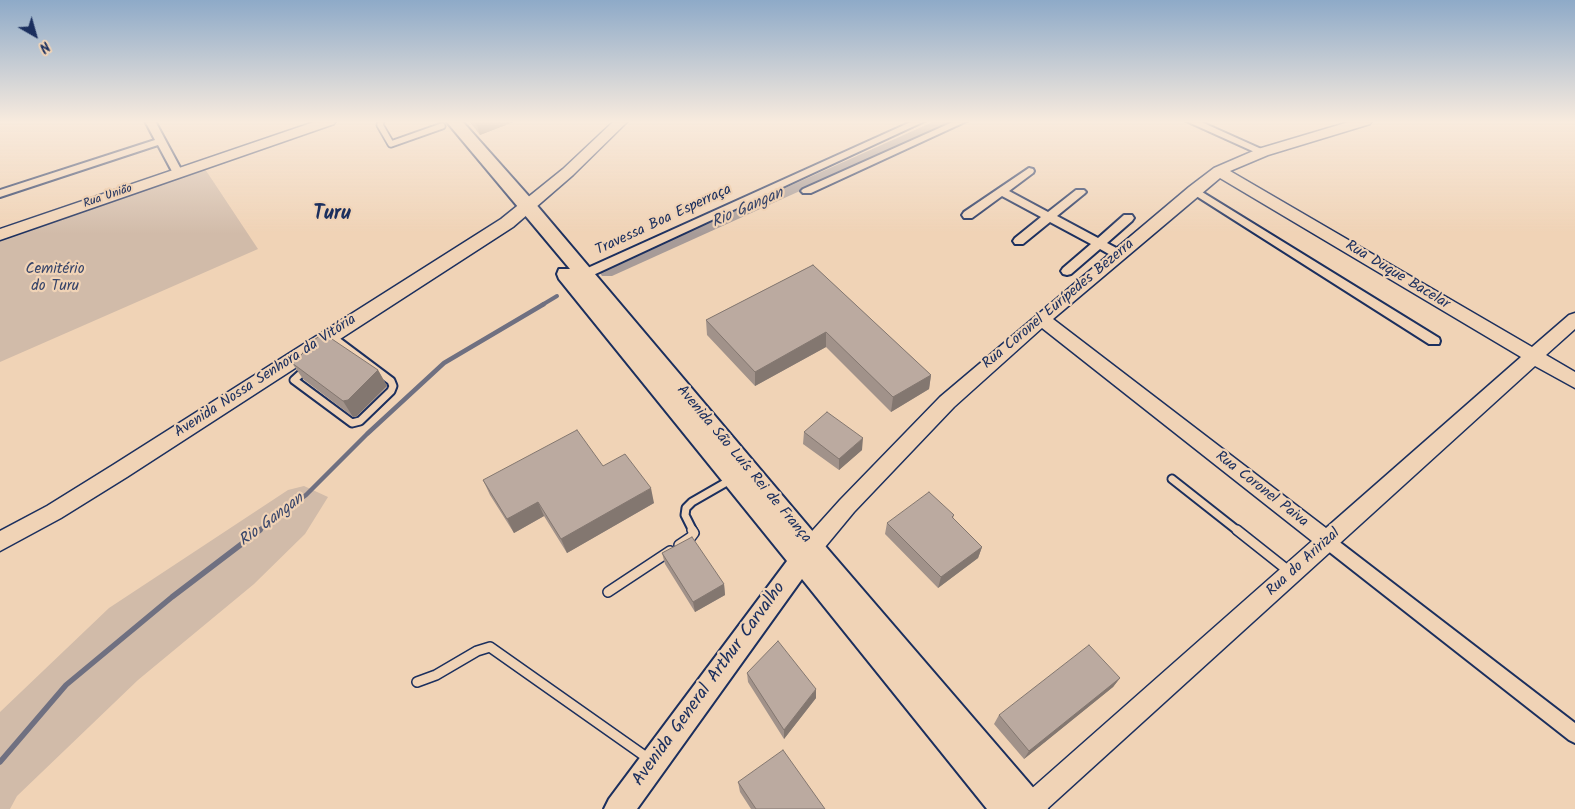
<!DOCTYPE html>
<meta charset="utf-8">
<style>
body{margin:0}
#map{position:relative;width:1575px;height:809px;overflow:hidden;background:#f0d3b6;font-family:Kalam,sans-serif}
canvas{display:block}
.north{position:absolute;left:10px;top:10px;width:50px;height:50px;-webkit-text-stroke:4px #f0d3b6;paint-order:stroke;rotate:142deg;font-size:14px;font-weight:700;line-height:20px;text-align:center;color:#1b2f5e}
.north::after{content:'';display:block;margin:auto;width:18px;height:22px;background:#1b2f5e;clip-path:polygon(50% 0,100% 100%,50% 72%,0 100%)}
</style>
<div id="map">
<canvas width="1575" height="809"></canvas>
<div class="north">N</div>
</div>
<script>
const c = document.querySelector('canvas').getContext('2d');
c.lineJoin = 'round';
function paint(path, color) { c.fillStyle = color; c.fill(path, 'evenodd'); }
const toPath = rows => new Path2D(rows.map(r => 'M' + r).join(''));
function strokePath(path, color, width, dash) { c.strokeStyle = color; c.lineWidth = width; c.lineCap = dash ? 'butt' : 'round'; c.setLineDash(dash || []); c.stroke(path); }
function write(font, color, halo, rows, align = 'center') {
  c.font = font + ' Kalam,sans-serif'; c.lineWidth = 4.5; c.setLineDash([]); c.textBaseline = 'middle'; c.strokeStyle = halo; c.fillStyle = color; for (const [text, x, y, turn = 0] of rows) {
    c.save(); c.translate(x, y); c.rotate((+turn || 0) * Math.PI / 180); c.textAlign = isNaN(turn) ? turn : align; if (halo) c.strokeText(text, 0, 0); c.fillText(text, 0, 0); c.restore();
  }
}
paint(toPath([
 [205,169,258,249,0,362,0,241],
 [304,486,328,497,305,534,254,584,138,680,17,796,10,809,0,809,0,712,109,608,288,490]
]), '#d1bba9');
strokePath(toPath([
 [542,305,557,296]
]), '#6f7081', 4);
strokePath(toPath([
 [258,531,306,495,367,434,444,363,544,304]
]), '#6f7081', 4.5);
strokePath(toPath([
 [0,762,66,685,172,597,260,530]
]), '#6f7081', 5.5);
paint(toPath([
 [935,121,950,121,948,124,612,276,602,276,600,273,602,270,935,121]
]), '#a79b98');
const laneFar2 = toPath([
 [381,121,380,125,391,144,442,126]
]);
const laneFar1 = toPath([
 [305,370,294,380,352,423,360,421,391,391,393,386,391,381,331,336],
 [1172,479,1238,531],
 [693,531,685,515,686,508,692,502,732,479]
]);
const lane = toPath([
 [1237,530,1290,572],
 [679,545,691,537,694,533,692,530],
 [608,592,670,551],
 [417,682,436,675,477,651,490,647,649,759]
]);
const street = toPath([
 [145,121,155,121,183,173,182,175,174,175,158,145,0,197,0,190,155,140,145,121],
 [913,121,925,121,589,277,585,278,579,274,581,271,913,121],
 [955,121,967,121,811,193,803,193,801,191,803,189,955,121],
 [1186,121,1199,121,1268,152,1263,155,1259,154,1186,121],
 [1029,168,1033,169,1034,171,1033,173,1009,191,1048,212,1076,190,1084,190,1086,192,1084,194,1057,216,1098,238,1124,215,1132,215,1134,218,1132,221,1107,243,1122,251,1124,254,1122,257,1114,257,1100,249,1071,274,1067,275,1063,274,1061,271,1063,268,1091,244,1050,222,1023,244,1015,244,1013,241,1015,238,1041,217,1002,196,972,218,964,218,962,215,964,212,1029,168],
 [1194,187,1439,338,1440,341,1439,344,1429,344,1190,192,1188,190,1190,188,1194,187],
 [1328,535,1333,537,1575,723,1575,743,1569,740,1323,547,1320,542,1323,537,1328,535]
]);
const secondary = toPath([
 [317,121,336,121,334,124,0,240,0,229,317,121],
 [614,121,628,121,573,175,513,227,127,477,61,518,0,551,0,531,47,506,113,465,501,219,563,169,614,121],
 [1352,121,1372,121,1370,124,1268,155,1230,171,1532,347,1569,315,1575,313,1575,329,1546,355,1575,372,1575,388,1535,366,1047,809,1019,809,1018,806,1022,797,1312,541,1042,328,954,407,854,512,811,564,803,566,795,564,792,557,795,550,840,500,940,397,1189,187,1214,168,1258,149,1352,121],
 [1220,178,1521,357,1326,528,1053,319,1220,178]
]);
const primary = toPath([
 [446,121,462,121,534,202,820,540,1043,799,1048,809,987,809,802,579,637,809,604,809,609,799,787,561,559,279,557,274,559,269,570,269,446,121]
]);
strokePath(laneFar2, '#1b2f5e', 9);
strokePath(laneFar1, '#1b2f5e', 11);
strokePath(lane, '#1b2f5e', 12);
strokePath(street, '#1b2f5e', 4);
strokePath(secondary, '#1b2f5e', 3);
strokePath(primary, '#1b2f5e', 4);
strokePath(laneFar2, '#f0d3b6', 5.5);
strokePath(laneFar1, '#f0d3b6', 7);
strokePath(lane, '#f0d3b6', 9);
paint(street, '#f0d3b6');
paint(secondary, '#f0d3b6');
paint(primary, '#f0d3b6');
paint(toPath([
 [469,121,516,121,480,135],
 [813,265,931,375,929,389,891,412,826,347,755,386,707,335,706,320],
 [292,363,378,370,387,386,357,416,353,417,303,379],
 [804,432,862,450,839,470,803,444],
 [603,466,654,503,567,553,544,516,514,533,490,495,483,480],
 [954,515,953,518,982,547,978,558,938,588,885,534,887,523],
 [662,553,724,584,725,595,695,612,665,564],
 [747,673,816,698,784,739,748,682],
 [1120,678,1113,687,1024,759,994,724,999,715],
 [738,782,825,809,751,809,740,792]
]), '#a1928a');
paint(toPath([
 [483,121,516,121,480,135,476,123],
 [826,332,826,347,755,386,755,372],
 [378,370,387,386,357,416,353,417,343,401],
 [931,375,929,389,891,412,893,397],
 [863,438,862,450,839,470,839,459],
 [651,488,654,503,567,553,561,539],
 [538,502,544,516,514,533,507,519],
 [982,547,978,558,938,588,941,577],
 [724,584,725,595,695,612,693,602],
 [1120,678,1113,687,1024,759,1029,751],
 [816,689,816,698,784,739,784,730]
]), '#837770');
const building = toPath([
 [475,121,483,121,476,123,475,121],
 [813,265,931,375,893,397,826,332,755,372,706,320,813,265],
 [323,333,378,370,348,400,343,401,292,363,303,353,304,348,323,333],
 [827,412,863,438,839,459,804,432,827,412],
 [577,430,603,466,625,454,651,488,561,539,538,502,507,519,483,480,577,430],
 [929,492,954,515,952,517,982,547,941,577,887,523,929,492],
 [692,537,724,584,693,602,662,553,692,537],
 [778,641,816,689,784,730,747,673,778,641],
 [1089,645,1120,678,1029,751,999,715,1089,645],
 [783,750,825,809,756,809,738,782,783,750]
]);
paint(building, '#bbaaa0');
strokePath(building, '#837770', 1);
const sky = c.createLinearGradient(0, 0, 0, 234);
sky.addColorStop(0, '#8eaac8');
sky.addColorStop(0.52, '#f8ebde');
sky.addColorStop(1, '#f8ebde00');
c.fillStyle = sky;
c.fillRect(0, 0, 1575, 234);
write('12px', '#1b2f5e', '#f0d3b6', [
 ["Rua União",108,197,-19]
]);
write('15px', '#1b2f5e', '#f0d3b6', [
 ["Travessa Boa Esperraça",664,221,-25],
 ["Rua Duque Bacelar",1397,276,31],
 ["Rua Coronel Eurípedes Bezerra",1059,305,-40],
 ["Avenida Nossa Senhora da Vitória",266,377,-33],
 ["Avenida São Luís Rei de França",743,465,50],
 ["Rua Coronel Paiva",1261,490,38],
 ["Rua do Aririzal",1304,563,-42]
]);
write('15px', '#364469', '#f0d3b6', [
 ["Cemitério",55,270],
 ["do Turu",55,287]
]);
write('italic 16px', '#37456a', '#f0d3b6', [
 ["Rio Gangan",748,209,-24],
 ["Rio Gangan",272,521,-37]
]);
write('18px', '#1b2f5e', '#f0d3b6', [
 ["Avenida General Arthur Carvalho",710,685,-54]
]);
write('bold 20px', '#1b2f5e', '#f0d3b6', [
 ["Turu",332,216]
]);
</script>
